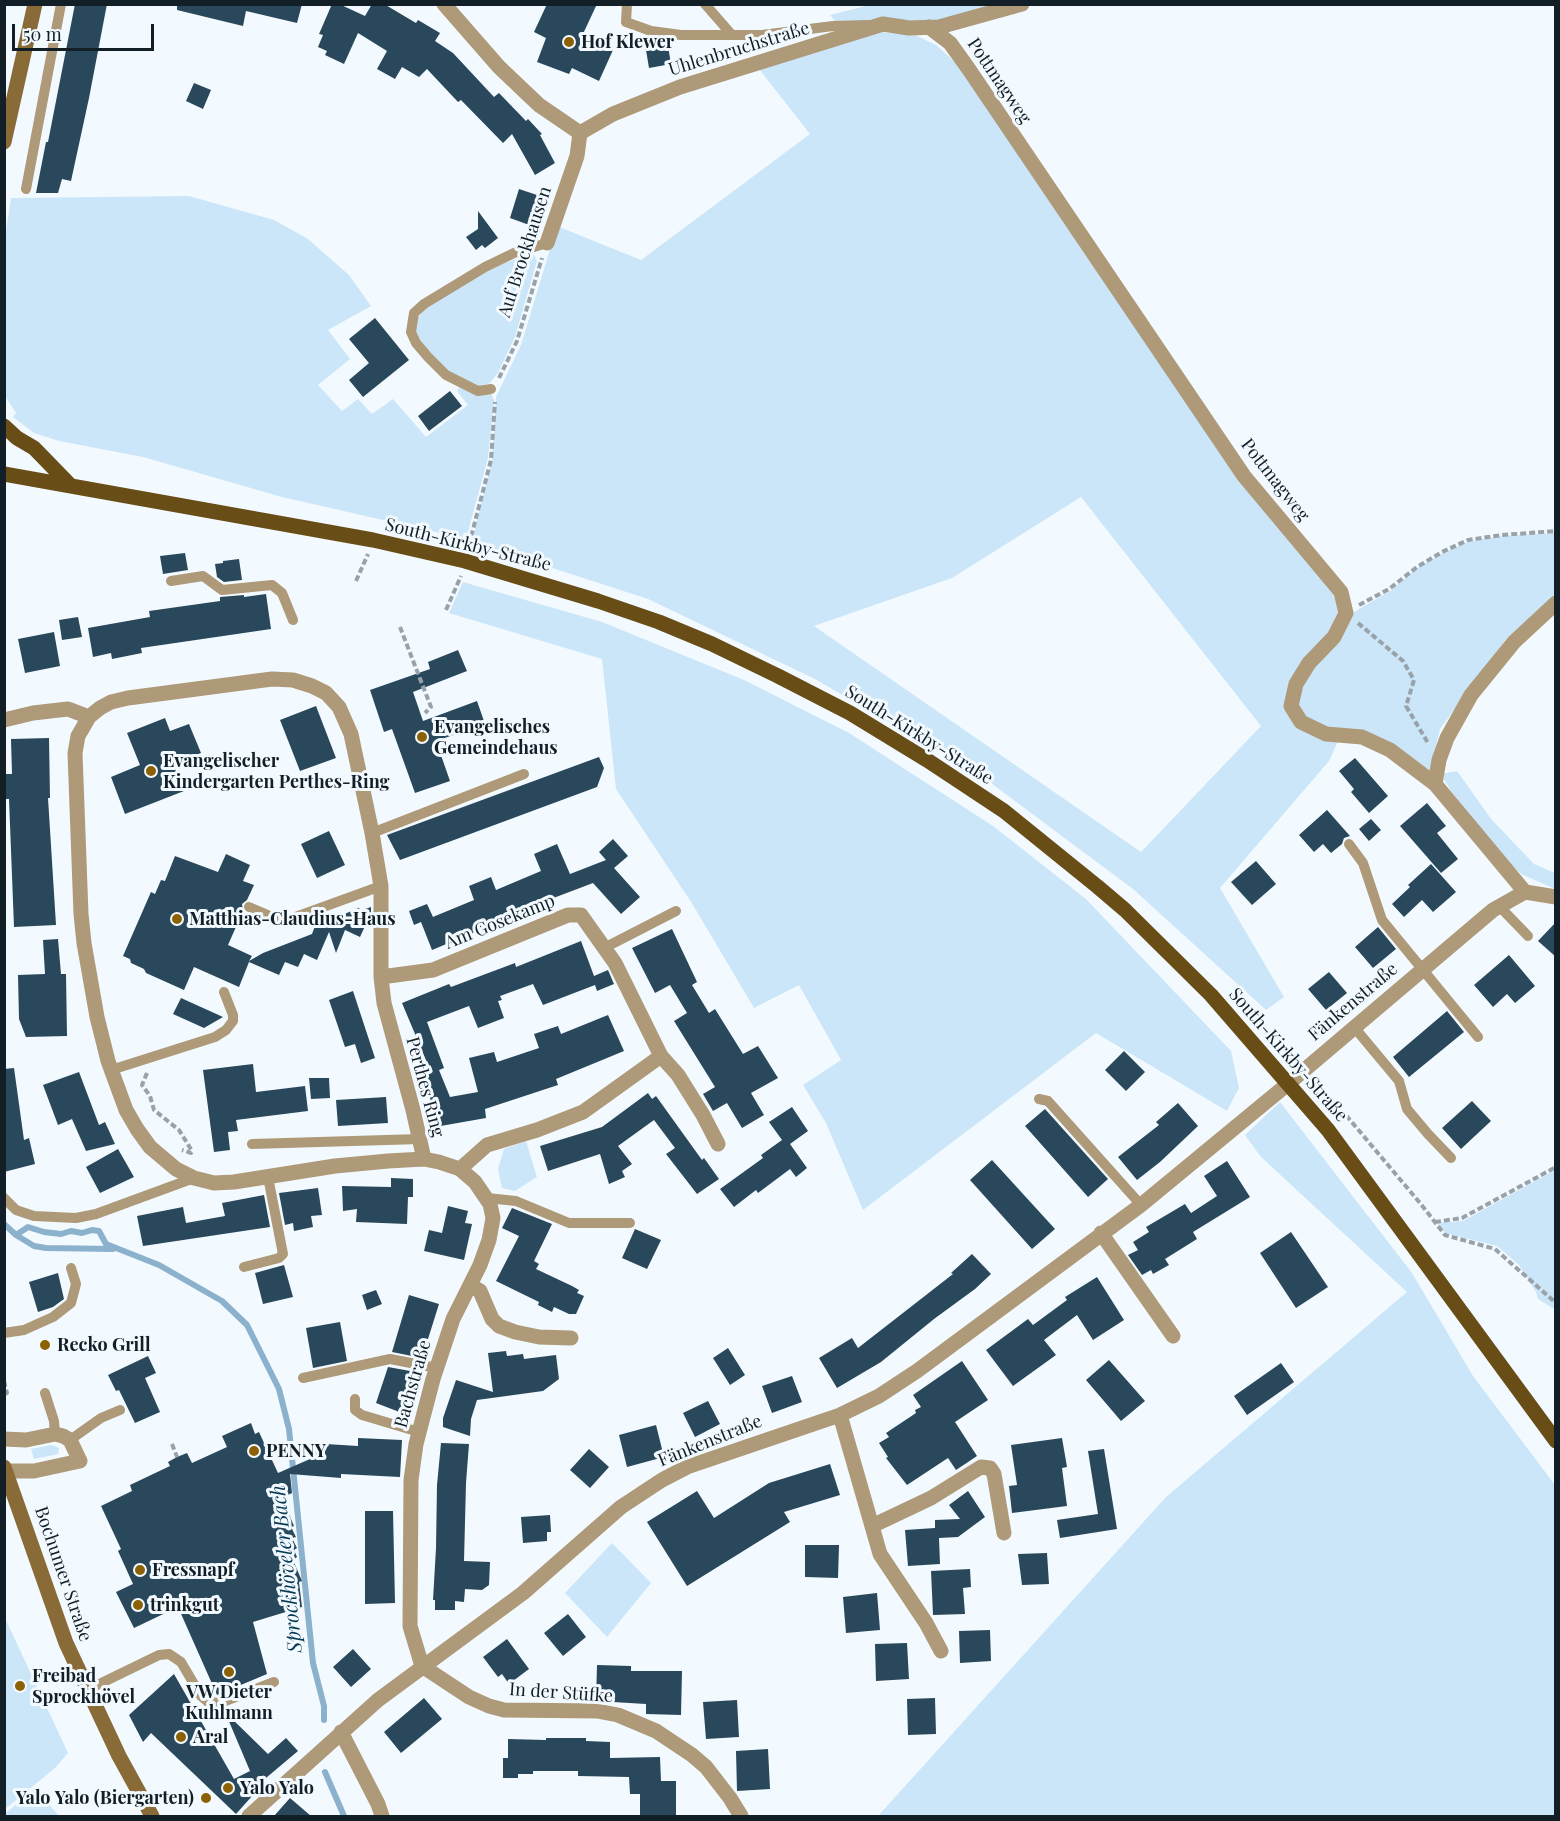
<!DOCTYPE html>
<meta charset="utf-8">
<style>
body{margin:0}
#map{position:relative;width:1560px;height:1821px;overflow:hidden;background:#f3faff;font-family:"Playfair Display",serif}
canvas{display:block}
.frame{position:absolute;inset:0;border:6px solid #121f27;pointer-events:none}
.scale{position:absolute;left:12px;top:24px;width:142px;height:27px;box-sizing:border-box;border:3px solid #121f27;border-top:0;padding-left:8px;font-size:18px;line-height:21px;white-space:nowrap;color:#121f27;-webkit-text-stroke:4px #f3faff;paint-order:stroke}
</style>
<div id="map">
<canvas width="1560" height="1821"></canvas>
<div class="frame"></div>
<div class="scale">50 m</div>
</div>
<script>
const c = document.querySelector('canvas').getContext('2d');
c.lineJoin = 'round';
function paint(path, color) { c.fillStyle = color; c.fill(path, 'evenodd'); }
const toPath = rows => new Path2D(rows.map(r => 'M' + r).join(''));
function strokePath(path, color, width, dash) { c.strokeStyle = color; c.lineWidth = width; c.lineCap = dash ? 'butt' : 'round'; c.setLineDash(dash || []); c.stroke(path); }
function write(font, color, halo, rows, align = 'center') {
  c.font = font + ' "Playfair Display",serif'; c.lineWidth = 6; c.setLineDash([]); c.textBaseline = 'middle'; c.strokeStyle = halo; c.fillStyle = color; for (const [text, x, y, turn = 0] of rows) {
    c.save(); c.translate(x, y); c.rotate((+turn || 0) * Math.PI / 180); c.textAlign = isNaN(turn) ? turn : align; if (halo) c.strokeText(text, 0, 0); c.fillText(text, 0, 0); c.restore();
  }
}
paint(toPath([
 [870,5,1009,5,935,21,837,23,830,15],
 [878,32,913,34,936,45,956,63,1331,590,1340,607,1334,620,1347,616,1390,591,1419,567,1443,553,1470,541,1503,536,1555,533,1555,596,1507,638,1440,729,1427,786,1413,770,1354,740,1339,739,1329,761,1220,888,1284,997,1266,1010,1133,889,980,775,815,679,648,599,472,542,492,460,496,397,521,345,557,226,641,260,810,134,759,69],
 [1081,497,1261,726,1141,852,814,626,952,578],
 [189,196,274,220,308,239,349,275,371,306,328,330,350,359,318,385,342,411,358,399,372,414,393,399,426,437,468,405,457,391,461,385,490,391,494,400,488,458,466,539,282,497,143,457,59,441,34,433,13,417,16,413,5,396,4,243,11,198],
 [529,254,534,255,537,261,515,337,498,373,490,383,480,386,451,373,421,343,415,329,417,319,426,307,489,269],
 [463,582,602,622,744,680,849,733,993,826,1086,899,1231,1051,1239,1088,1227,1111,1096,1033,863,1210,826,1123,803,1085,841,1060,799,985,754,1008,693,905,616,789,602,659,449,613],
 [1457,771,1492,820,1534,864,1555,873,1555,889,1521,874,1505,859,1451,791,1441,774],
 [1280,1102,1412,1273,1473,1376,1555,1485,1555,1816,878,1816,1166,1497,1407,1292,1261,1157,1245,1135],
 [526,1141,537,1177,515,1191,502,1188,498,1169,504,1149],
 [1555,1170,1556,1297,1554,1309,1538,1299,1536,1292,1519,1265,1497,1246,1445,1233,1437,1223,1463,1221],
 [51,1445,59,1448,58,1454,34,1459,31,1449],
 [612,1543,651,1583,607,1637,565,1593],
 [5,1618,68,1753,55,1768,5,1809],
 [35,1788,59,1816,5,1816,5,1814]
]), '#cbe6f9');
strokePath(toPath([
 [4,1224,16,1235,34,1246,46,1248,113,1249],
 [16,1235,28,1227,44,1232,61,1234,71,1231,82,1233,92,1230,99,1231,106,1244,159,1265,222,1301,247,1325,279,1389,289,1429,313,1663,324,1706,324,1720],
 [325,1772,344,1816]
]), '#8bb1cc', 6);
paint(toPath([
 [75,4,107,4,89,98,71,181,62,179,58,193,36,193,46,142,48,142],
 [177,4,302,4,297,23,246,11,243,26,177,10],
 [332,4,339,4,365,16,372,4,384,4,416,23,418,20,440,33,435,41,453,53,494,97,499,93,526,121,528,119,542,134,540,135,555,163,535,175,512,134,503,143,461,100,458,102,427,69,419,77,402,67,395,79,377,69,387,51,358,33,344,64,325,55,327,51,318,47,323,35,319,34],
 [547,4,597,4,582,36,613,50,599,81,572,68,569,74,537,62,546,38,534,32],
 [668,46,671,64,649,68,646,50],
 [194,83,211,90,203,109,186,101],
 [519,189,540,196,540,202,532,226,510,218],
 [478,211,498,238,485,248,482,245,476,250,466,237,478,229],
 [375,318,409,360,363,397,349,380,369,363,349,339],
 [450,391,462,406,429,431,418,416],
 [185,553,188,570,163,574,160,556],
 [239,559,242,580,224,582,217,577,215,564,223,563,223,561],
 [266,594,271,629,141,648,142,653,112,659,111,653,93,657,88,628,150,617,149,611,220,601,220,597,244,595,244,597],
 [78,617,82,637,62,640,59,620],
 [54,632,60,666,25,673,18,639],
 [458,650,467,671,413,692,423,721,477,701,485,724,436,741,450,781,415,793,392,729,384,732,370,690,430,669,428,662],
 [316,706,336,758,300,771,280,720],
 [165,718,170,731,189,724,201,753,173,764,184,791,125,814,111,777,140,765,127,733],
 [49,738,50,798,48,798,56,925,14,927,9,799,4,799,4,774,12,774,11,739],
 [599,757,604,768,597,787,400,860,387,835],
 [1355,758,1388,796,1369,813,1351,792,1354,789,1339,771],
 [1427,803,1446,826,1437,833,1458,859,1441,873,1400,826],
 [1327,810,1350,836,1344,838,1342,844,1331,853,1323,844,1314,852,1299,835],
 [1371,819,1381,830,1369,841,1359,829],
 [329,831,345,865,317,878,301,844],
 [613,839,628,856,614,868,640,897,621,914,593,883,535,905,534,903,483,925,485,928,432,950,421,922,414,925,409,911,427,904,433,917,428,919,474,900,469,886,491,877,496,890,541,871,534,854,557,844,570,874,606,860,599,852],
 [226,854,250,865,243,881,254,885,247,900,242,904,243,911,228,945,252,956,249,961,263,953,312,934,315,926,359,908,360,911,371,907,371,913,360,937,345,930,336,953,329,932,317,960,304,954,298,967,285,962,279,975,249,962,239,987,194,967,184,990,146,973,144,969,131,963,130,959,123,956,151,892,155,894,161,880,165,881,175,856,218,872],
 [1256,861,1276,884,1252,905,1231,882],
 [1431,864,1456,892,1433,912,1422,900,1404,917,1392,904,1410,887,1408,885],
 [1556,922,1556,957,1538,941],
 [1378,927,1396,949,1373,968,1355,947],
 [672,929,697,982,692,985,709,1013,715,1009,743,1054,758,1046,778,1078,751,1093,764,1115,742,1128,727,1103,713,1111,703,1094,715,1087,674,1021,687,1013,670,985,655,993,632,948],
 [58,939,61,974,66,974,67,1036,26,1037,19,1019,18,975,45,974,43,940],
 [581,941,594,976,608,970,614,984,597,991,595,985,543,1005,533,984,500,996,502,1000,498,1001,504,1018,478,1028,469,1006,427,1022,444,1068,439,1070,450,1097,478,1092,469,1058,494,1052,497,1062,539,1048,534,1034,558,1026,561,1034,608,1015,624,1051,556,1079,558,1085,485,1109,486,1118,435,1127,426,1074,431,1072,402,1003,449,984,451,987,515,963,516,967],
 [1509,955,1535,986,1515,1003,1507,994,1493,1007,1474,985],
 [1329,972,1347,993,1326,1010,1308,989],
 [353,991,375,1058,361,1063,355,1044,345,1047,329,1000],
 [181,998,223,1017,204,1028,173,1014],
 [1447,1011,1464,1032,1409,1077,1393,1057],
 [1124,1051,1145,1072,1126,1091,1105,1070],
 [253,1064,256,1092,305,1086,308,1111,236,1120,238,1131,228,1132,230,1150,214,1152,203,1070],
 [14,1068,24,1140,29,1138,35,1164,4,1172,4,1069],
 [79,1072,99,1125,105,1122,115,1144,86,1151,72,1119,58,1125,43,1085],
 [309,1078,329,1078,330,1098,311,1099],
 [648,1093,652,1099,656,1096,702,1160,704,1158,719,1179,697,1194,666,1154,675,1148,654,1120,618,1146,632,1164,622,1171,625,1177,609,1184,600,1154,548,1171,540,1146,602,1127],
 [386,1097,388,1123,338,1126,336,1100],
 [1472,1101,1491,1121,1461,1149,1442,1128],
 [1178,1103,1198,1126,1160,1162,1137,1180,1118,1157,1159,1125,1156,1122],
 [792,1107,808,1131,790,1144,807,1168,796,1177,790,1169,758,1193,756,1190,734,1207,720,1189,763,1158,761,1155,782,1140,769,1122],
 [1045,1109,1108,1179,1088,1197,1025,1126],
 [118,1149,134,1177,100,1193,86,1167],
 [992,1160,1055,1229,1032,1249,970,1180],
 [1227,1161,1250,1197,1193,1232,1197,1239,1165,1259,1169,1265,1153,1274,1151,1270,1142,1275,1128,1255,1138,1250,1133,1242,1149,1232,1146,1227,1185,1204,1191,1213,1217,1196,1204,1176],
 [391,1178,413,1179,413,1197,408,1197,407,1224,356,1222,357,1209,343,1211,342,1186,391,1187],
 [318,1188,322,1215,311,1216,313,1227,294,1231,293,1223,285,1225,279,1193],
 [264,1195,270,1227,143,1246,137,1216,183,1207,186,1223,225,1216,222,1203],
 [448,1206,468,1211,465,1223,472,1224,464,1260,424,1251,429,1230,442,1233],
 [512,1208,552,1224,534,1261,539,1264,536,1269,572,1286,579,1290,577,1293,584,1296,576,1314,569,1314,554,1307,552,1312,538,1305,539,1302,496,1281,519,1236,502,1228],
 [635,1229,661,1240,647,1269,622,1258],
 [1291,1232,1328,1287,1296,1308,1260,1253],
 [972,1254,991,1274,975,1289,934,1319,881,1362,837,1388,819,1358,852,1338,858,1348,953,1274,951,1273],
 [284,1265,293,1297,263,1304,255,1273],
 [58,1273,64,1299,53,1307,38,1312,29,1282],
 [1097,1277,1124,1320,1093,1340,1077,1315,1044,1340,1056,1355,1013,1386,986,1350,1028,1319,1033,1325,1067,1300,1065,1297],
 [376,1290,382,1304,367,1310,362,1295],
 [409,1295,439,1304,422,1358,392,1352],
 [340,1322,347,1361,313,1368,306,1328],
 [728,1348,745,1375,730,1385,713,1358],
 [506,1351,507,1356,523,1354,524,1359,556,1355,559,1379,543,1391,477,1400,471,1419,470,1436,443,1427,443,1418,456,1380,493,1392,488,1353],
 [148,1356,156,1373,145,1378,160,1412,135,1423,119,1390,116,1391,108,1375],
 [1109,1360,1145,1401,1121,1421,1086,1380],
 [962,1361,988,1400,955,1422,977,1456,956,1470,948,1458,907,1485,886,1458,888,1457,879,1443,889,1437,886,1433,916,1413,915,1410,921,1407,913,1395],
 [1281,1363,1294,1382,1247,1415,1234,1396],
 [388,1367,416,1372,402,1413,376,1403],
 [792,1376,802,1402,772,1413,762,1386],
 [708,1401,720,1424,695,1437,683,1413],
 [251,1423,255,1434,259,1432,278,1473,310,1459,310,1443,358,1446,358,1438,402,1440,400,1477,341,1474,341,1478,290,1474,292,1493,282,1498,294,1526,291,1527,296,1537,292,1538,297,1548,294,1550,297,1557,293,1560,302,1581,299,1582,302,1607,253,1622,267,1674,217,1695,178,1607,134,1628,116,1592,133,1584,118,1551,121,1549,101,1506,132,1491,130,1485,170,1466,168,1462,177,1457,187,1453,192,1463,227,1447,222,1436],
 [656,1425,664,1457,627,1467,619,1435],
 [1062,1438,1067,1467,1062,1468,1067,1506,1012,1513,1009,1486,1017,1485,1011,1445],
 [441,1443,469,1444,466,1483,464,1561,490,1562,489,1585,482,1590,465,1589,464,1602,455,1601,455,1610,435,1610,435,1600,433,1600,436,1548,437,1485],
 [589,1449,609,1467,590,1488,570,1470],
 [1104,1449,1117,1529,1060,1538,1057,1520,1098,1514,1088,1451],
 [830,1464,840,1495,784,1512,790,1522,687,1586,647,1522,697,1491,714,1518,769,1483],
 [968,1491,985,1517,958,1537,939,1538,940,1564,908,1566,905,1530,935,1528,935,1520,960,1519,949,1505],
 [365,1511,393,1511,395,1603,365,1604],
 [550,1515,551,1532,547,1532,547,1541,523,1543,521,1517],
 [805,1545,839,1545,838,1578,805,1577],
 [1047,1553,1049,1584,1022,1585,1018,1554],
 [970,1569,971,1587,963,1588,965,1614,933,1615,931,1571],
 [877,1593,880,1630,846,1633,843,1597],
 [568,1614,586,1637,563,1656,544,1633],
 [990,1630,991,1661,960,1663,959,1631],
 [507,1639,529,1669,509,1684,502,1674,498,1677,483,1657],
 [907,1643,909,1679,876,1681,875,1644],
 [353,1649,371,1669,351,1687,333,1667],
 [597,1665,631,1666,631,1671,682,1671,681,1715,646,1714,646,1704,596,1701],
 [174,1674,234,1779,250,1771,225,1712,268,1754,286,1738,298,1751,260,1783,262,1785,236,1814,151,1733,143,1742,129,1715],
 [424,1698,442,1719,401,1753,384,1732],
 [935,1698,936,1734,908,1735,907,1699],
 [737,1700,739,1737,706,1739,703,1702],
 [546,1738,586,1738,586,1741,610,1742,610,1758,660,1757,661,1781,676,1781,676,1816,640,1816,640,1794,630,1794,629,1777,578,1776,578,1771,533,1771,533,1774,518,1774,518,1778,503,1778,503,1758,508,1758,508,1739,546,1740],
 [768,1749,770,1789,737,1791,736,1751],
 [290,1798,311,1816,274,1816]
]), '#29485b');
strokePath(toPath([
 [499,378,517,341,542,258],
 [469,545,491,460,495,402],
 [356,581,368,554],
 [1359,605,1389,589,1417,567,1442,552,1468,540,1502,535,1556,531],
 [446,610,461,576],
 [1358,623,1403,661,1414,680,1406,706,1428,743],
 [400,627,431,707,425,713],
 [147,1073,142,1085,150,1096,154,1110,179,1130,192,1151,191,1153,182,1150],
 [1340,1119,1345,1114,1420,1203,1445,1235,1495,1249,1556,1303],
 [1435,1222,1462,1218,1556,1167],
 [4,1381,7,1393,4,1394],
 [172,1444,177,1457]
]), '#98a2a8', 4, [6, 3]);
strokePath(toPath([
 [627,4,626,22,651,31,681,35,762,35,833,26,868,25],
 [705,4,732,35],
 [26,189,61,4],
 [491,389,478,391,446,375,428,357,416,343,411,332,414,313,424,304,485,267,514,253,547,243],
 [171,581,203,576,222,590,272,585,282,593,293,620],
 [372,833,524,774],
 [1349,844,1363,863,1382,920,1478,1037],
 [1499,906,1528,936],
 [249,907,277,919,290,919,381,886],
 [606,947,676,911],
 [1354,1027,1399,1081,1407,1109,1428,1134,1451,1158],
 [111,1070,215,1037,226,1030,233,1021,233,1015,224,992],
 [1039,1099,1048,1101,1141,1205],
 [252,1144,420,1139],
 [4,1198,16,1210,34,1216,76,1218,96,1214,194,1178],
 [487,1198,516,1201,569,1223,630,1223],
 [244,1267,279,1258,283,1254,268,1177],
 [4,1333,24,1330,53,1317,71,1303,76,1284,71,1268],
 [303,1378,390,1359,437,1368],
 [45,1393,54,1421,55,1434],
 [355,1399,355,1410,362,1415,419,1432],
 [70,1440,101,1418,120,1410],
 [87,1690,159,1655,169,1654,181,1662,201,1696,208,1702,220,1703,274,1682]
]), '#ae9978', 10);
strokePath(toPath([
 [444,4,499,67,539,105,580,133,577,156,547,243],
 [929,27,950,43,968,68,1244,476,1341,592,1346,613,1334,637,1309,663,1296,684,1291,706,1301,722,1326,734,1362,737,1390,750,1435,784,1525,892],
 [580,133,613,114,680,87,883,24,909,28,939,27,1022,4],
 [89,717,100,708,111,702,128,698,272,679,293,680,312,686,326,693,339,707,351,734,372,833,381,886,381,977,384,1003,413,1110,424,1159],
 [4,720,33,713,68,709,89,717,78,736,75,753,81,914,84,943,97,1017,108,1061,126,1110,137,1129,150,1147,176,1169,194,1178,214,1183,234,1182,335,1166,388,1161,424,1159,439,1162,460,1169,475,1182,490,1204,493,1218,489,1240,480,1265,453,1319,433,1379,416,1444,411,1480,410,1626,422,1666,469,1697,489,1706,504,1710,597,1711,618,1715,656,1731,692,1755,706,1767,730,1798,741,1816],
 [1435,784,1439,760,1447,738,1471,695,1514,642,1556,603],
 [381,977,433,970,568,915,581,915,615,963,661,1056,678,1075,703,1115,718,1144],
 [460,1169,487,1145,537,1130,583,1112,661,1056],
 [1101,1233,1173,1336],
 [470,1285,480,1291,492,1319,499,1326,515,1332,539,1337,571,1338],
 [840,1415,880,1554,926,1623,941,1651],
 [4,1439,26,1440,55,1434,63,1436,70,1440,80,1461,34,1471,6,1471],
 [872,1526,931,1498,981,1467,990,1468,994,1474,1004,1533],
 [341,1732,378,1804,382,1816],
 [249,1816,378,1700,523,1593,621,1507,662,1480,687,1467,840,1415,879,1396,917,1371,1141,1205,1289,1083,1493,910,1525,892,1556,897]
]), '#ae9978', 15);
strokePath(toPath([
 [4,142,35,4],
 [4,1467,66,1643,119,1756,152,1816]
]), '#896b38', 15);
strokePath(toPath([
 [4,426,17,438,34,448,71,486],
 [4,474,373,540,465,561,598,601,659,622,712,644,778,676,850,713,927,760,1004,811,1098,887,1125,910,1211,995,1328,1130,1556,1441]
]), '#694d17', 15);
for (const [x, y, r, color] of [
 [569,42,6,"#8b6103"],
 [422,737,6,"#8b6103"],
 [151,771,6,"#8b6103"],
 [177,919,6,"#8b6103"],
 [45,1345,6,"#8b6103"],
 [254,1451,6,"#8b6103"],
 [140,1570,6,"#8b6103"],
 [138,1605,6,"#8b6103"],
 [229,1672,6,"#8b6103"],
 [20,1686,6,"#8b6103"],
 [181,1737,6,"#8b6103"],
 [228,1788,6,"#8b6103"],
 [206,1798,6,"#8b6103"]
]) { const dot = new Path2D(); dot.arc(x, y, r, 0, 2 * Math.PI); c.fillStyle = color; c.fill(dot); strokePath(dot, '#f3faff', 2); }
write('bold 18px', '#121f27', '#f3faff', [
 ["Hof Klewer",581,42],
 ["Evangelisches",434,727],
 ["Gemeindehaus",434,748],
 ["Evangelischer",163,761],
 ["Kindergarten Perthes-Ring",163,782],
 ["Matthias-Claudius-Haus",189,919],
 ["Recko Grill",57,1345],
 ["PENNY",266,1451],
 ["Fressnapf",152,1570],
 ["trinkgut",150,1605],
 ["Freibad",32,1676],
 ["Sprockhövel",32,1697],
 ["VW Dieter",229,1692,"center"],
 ["Kuhlmann",229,1713,"center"],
 ["Aral",193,1737],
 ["Yalo Yalo",240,1788],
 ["Yalo Yalo (Biergarten)",194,1798,"right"]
], 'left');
write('18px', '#121f27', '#f3faff', [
 ["Uhlenbruchstraße",739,49,-17],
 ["Pottmagweg",999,81,56],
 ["Auf Brockhausen",525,252,-72],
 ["Pottmagweg",1275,480,52],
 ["South-Kirkby-Straße",468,545,14],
 ["South-Kirkby-Straße",919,735,32],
 ["Am Gosekamp",500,922,-22],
 ["Fänkenstraße",1353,1002,-40],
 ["South-Kirkby-Straße",1288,1055,49],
 ["Perthes Ring",425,1087,75],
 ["Bachstraße",413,1384,-74],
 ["Fänkenstraße",710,1441,-22],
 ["Bochumer Straße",63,1574,71],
 ["In der Stüfke",561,1693,4]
]);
write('italic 20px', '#083a55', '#f3faff', [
 ["Sprockhöveler Bach",287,1569,-96]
]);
</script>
